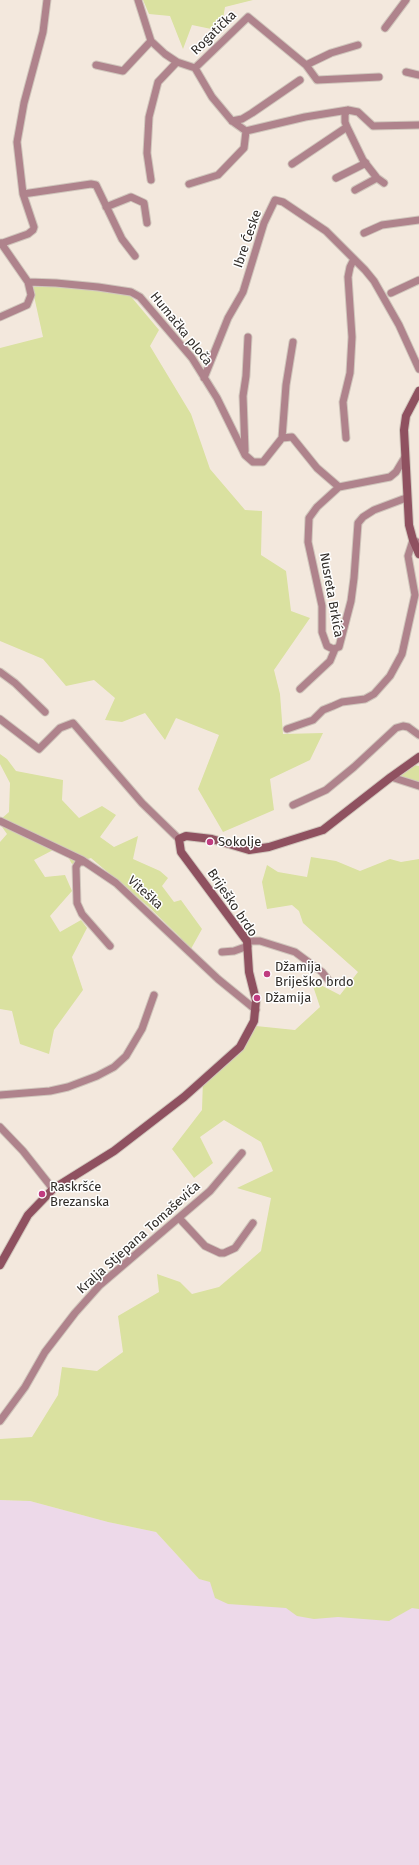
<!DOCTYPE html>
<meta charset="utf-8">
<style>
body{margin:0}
canvas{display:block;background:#f3e8dd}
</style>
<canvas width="419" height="1865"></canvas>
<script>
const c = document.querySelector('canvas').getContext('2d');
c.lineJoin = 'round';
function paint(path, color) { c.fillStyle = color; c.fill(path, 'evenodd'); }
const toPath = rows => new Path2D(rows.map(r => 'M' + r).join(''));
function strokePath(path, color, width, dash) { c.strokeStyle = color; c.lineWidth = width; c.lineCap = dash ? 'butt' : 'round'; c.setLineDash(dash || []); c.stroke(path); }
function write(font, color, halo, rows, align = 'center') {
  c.font = font + ' "Fira Sans",sans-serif'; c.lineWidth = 3; c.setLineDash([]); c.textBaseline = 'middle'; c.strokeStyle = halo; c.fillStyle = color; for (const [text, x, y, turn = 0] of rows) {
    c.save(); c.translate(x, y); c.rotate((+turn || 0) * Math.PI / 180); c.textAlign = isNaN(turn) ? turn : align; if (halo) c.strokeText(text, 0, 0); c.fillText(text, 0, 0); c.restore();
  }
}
paint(toPath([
 [0,1500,30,1501,108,1522,156,1532,199,1579,419,1606,419,1865,0,1865]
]), '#edd9e9');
paint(toPath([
 [143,0,253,0,225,7,221,31,192,25,183,49,170,16,149,14],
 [71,286,128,293,159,330,150,346,191,414,210,469,245,510,262,511,261,555,286,571,291,611,310,618,274,670,280,694,283,734,323,733,310,760,270,779,274,810,223,832,198,789,219,735,176,718,165,740,145,713,122,722,105,720,115,698,94,680,66,686,43,659,0,641,0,348,43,337,32,287],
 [0,754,7,759,16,771,63,780,62,800,79,818,102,806,116,815,100,837,114,847,138,836,133,859,160,871,168,878,162,886,174,902,181,900,202,929,187,956,180,937,150,908,91,858,72,864,64,850,55,849,34,860,45,877,65,875,72,891,50,916,60,932,81,920,87,928,72,957,83,990,54,1030,49,1054,20,1044,12,1011,0,1009,0,842,7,834,0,824,0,820,9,812,10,783,0,764],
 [414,765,419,766,419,788,393,779],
 [311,857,336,861,360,871,390,859,401,862,419,859,419,1609,412,1608,389,1621,338,1617,314,1619,297,1616,286,1608,228,1604,215,1598,210,1582,199,1579,156,1532,108,1522,30,1501,0,1500,0,1439,32,1437,58,1395,62,1367,97,1371,123,1352,118,1316,159,1292,157,1274,180,1282,192,1294,219,1287,261,1251,271,1198,237,1188,273,1171,261,1142,224,1120,200,1137,213,1163,194,1178,172,1149,202,1110,203,1079,231,1058,256,1026,295,1030,320,1007,311,980,340,995,358,972,303,923,299,911,292,905,267,909,262,882,267,865,278,872,307,877]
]), '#dae1a0');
const street = toPath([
 [138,0,151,41,165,54,177,62,195,68,212,97,232,121,246,131,244,148,218,175,189,184],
 [385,28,406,0],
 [96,65,123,71,151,41],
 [306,65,331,53,358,45],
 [195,68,248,17,306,65,317,80,379,77],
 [406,72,419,75],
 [348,110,345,114,345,122,347,127,363,160,377,178,384,183],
 [232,121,242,119,252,113,300,80],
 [246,131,305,117,348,110,358,112,373,126,419,125],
 [292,164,347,127],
 [336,178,366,163],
 [151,180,147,153,149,117,158,82,177,62],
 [355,190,377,178],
 [23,194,91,184,96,185,122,239,135,256],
 [106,207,131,197,144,203,147,223],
 [364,233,382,225,419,220],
 [1,243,28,282,56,283,98,287,131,292,140,297,192,358,217,398,245,455,253,462,263,462,282,438,292,437,317,468,339,487,390,477,396,472,405,457],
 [0,244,28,234,33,230,34,227,23,194,17,142,24,103,43,32,47,0],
 [391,293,419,280],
 [0,317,27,305,31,295,28,282],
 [204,378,228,318,243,292,264,223,275,200,283,202,326,231,365,270,374,281,399,325,419,369],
 [282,438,286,385,293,342],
 [346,438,343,402,350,373,352,337,348,277,350,267,354,259],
 [245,451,243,396,246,376,248,337],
 [339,487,317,507,309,518,308,542,322,606,322,632,327,646,333,649,339,647,351,601,354,578,358,523,363,517,374,510,406,498],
 [0,672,15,683,45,712],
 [300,689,330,661,335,649],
 [0,719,39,749,60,728,73,723,142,803,179,839],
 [287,729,313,720,323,710,333,706,342,702,365,699,374,694,390,676,402,654,415,595,408,556,413,540,419,543],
 [391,777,419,786],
 [293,805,326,790,354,767,396,728,403,726,408,727,419,735],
 [0,821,82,860,116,883,218,979,256,1010],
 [84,862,79,862,76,867,77,903,82,914,110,946],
 [247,941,260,941,295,952,322,972,329,981],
 [222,952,234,951,248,946],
 [0,1095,50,1091,68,1087,97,1076,114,1067,126,1056,142,1029,154,995],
 [0,1127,23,1151,53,1189],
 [179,1218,205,1246,220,1253,224,1253,235,1248,253,1223],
 [0,1421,25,1387,45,1352,75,1313,100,1285,210,1191,242,1153]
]);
const secondary = toPath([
 [419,391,406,416,404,430,409,525,413,540,419,554],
 [0,1265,28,1215,53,1189,114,1151,184,1097,240,1047,254,1021,256,1000,249,972,247,941,181,852,179,839,186,836,212,839,249,850,269,847,323,830,391,777,419,757]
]);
strokePath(street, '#d0c6bc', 9);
strokePath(secondary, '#d0c6bc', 10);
strokePath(street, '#af838c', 7);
strokePath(secondary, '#8f5160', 8);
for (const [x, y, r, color] of [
 [210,842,4,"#c03c80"],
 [267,974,4,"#c03c80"],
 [257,998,4,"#c03c80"],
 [42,1194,4,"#c03c80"]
]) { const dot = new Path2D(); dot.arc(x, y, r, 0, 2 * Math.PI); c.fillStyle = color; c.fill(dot); strokePath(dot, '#fff', 1.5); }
write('13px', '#302c28', '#fff', [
 ["Rogatička",214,33,-44],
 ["Ibre Ćeske",248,239,-71],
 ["Humačka ploča",181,329,51],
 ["Nusreta Brkića",331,595,80],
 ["Viteška",145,893,42],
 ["Briješko brdo",232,903,56],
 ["Kralja Stjepana Tomaševića",139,1238,-42]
]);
write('13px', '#302c28', '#fff', [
 ["Sokolje",218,842],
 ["Džamija",275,967],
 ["Briješko brdo",275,982],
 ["Džamija",265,998],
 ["Raskršće",50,1187],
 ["Brezanska",50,1202]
], 'left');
</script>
